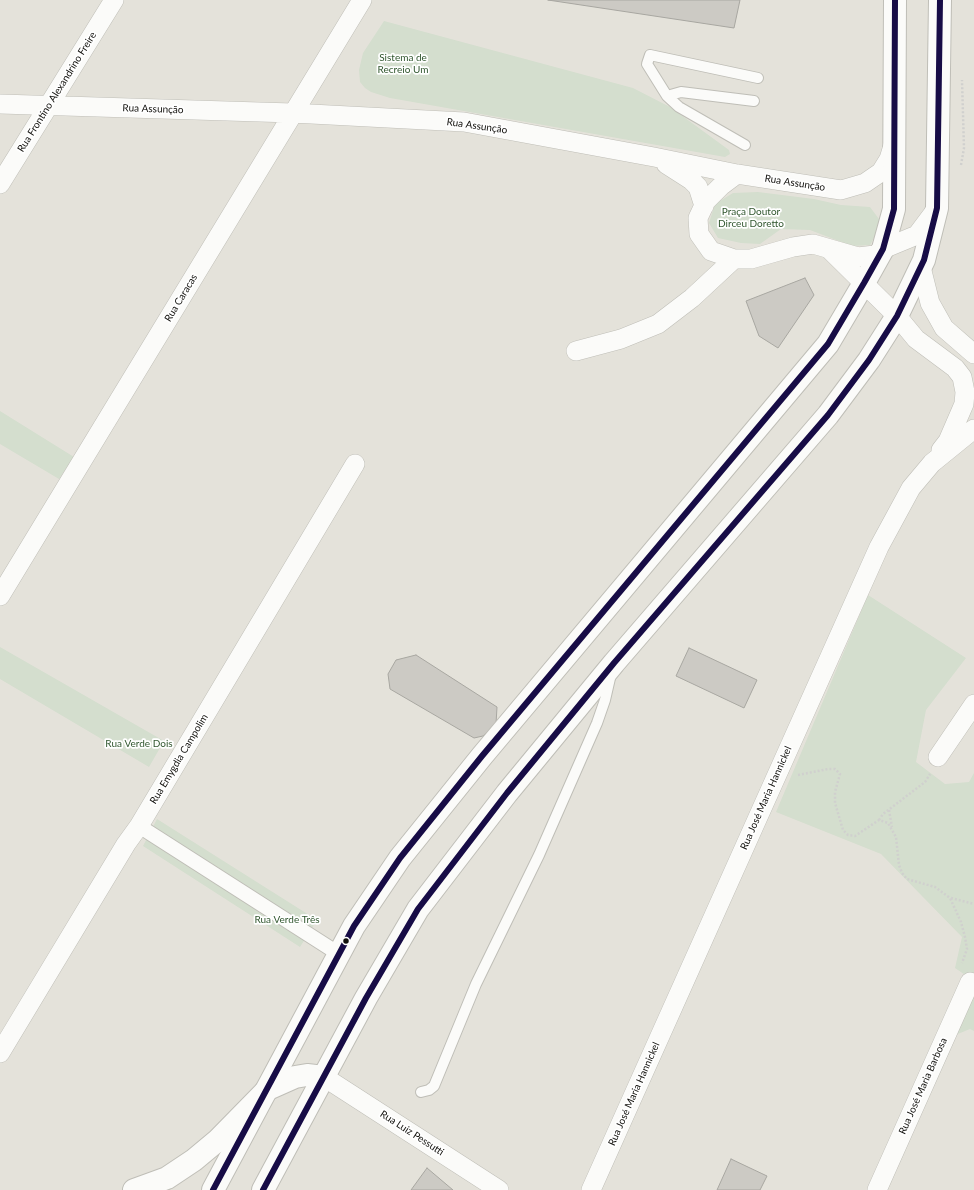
<!DOCTYPE html>
<meta charset="utf-8">
<style>
body{margin:0}
canvas{display:block;background:#e4e2da}
</style>
<canvas width="974" height="1190"></canvas>
<script>
const c = document.querySelector('canvas').getContext('2d');
c.lineJoin = 'round';
function paint(path, color) { c.fillStyle = color; c.fill(path, 'evenodd'); }
const toPath = rows => new Path2D(rows.map(r => 'M' + r).join(''));
function strokePath(path, color, width, dash) { c.strokeStyle = color; c.lineWidth = width; c.lineCap = dash ? 'butt' : 'round'; c.setLineDash(dash || []); c.stroke(path); }
function write(font, color, halo, rows, align = 'center') {
  c.font = font + ' Lato,sans-serif'; c.lineWidth = 3.5; c.setLineDash([]); c.textBaseline = 'middle'; c.strokeStyle = halo; c.fillStyle = color; for (const [text, x, y, turn = 0] of rows) {
    c.save(); c.translate(x, y); c.rotate((+turn || 0) * Math.PI / 180); c.textAlign = isNaN(turn) ? turn : align; if (halo) c.strokeText(text, 0, 0); c.fillText(text, 0, 0); c.restore();
  }
}
paint(toPath([
 [384,21,633,88,670,107,729,150,730,154,725,157,390,98,371,92,365,88,360,82,359,70,363,53],
 [758,192,814,199,841,205,870,207,882,223,870,245,852,246,810,230,781,229,760,244,741,243,718,238,709,223,715,204,733,193],
 [0,411,74,457,59,479,0,444],
 [868,595,966,658,926,710,916,762,945,784,969,782,974,773,974,981,955,968,962,937,881,854,776,812],
 [0,647,164,741,149,767,0,679],
 [157,819,317,920,300,947,143,846],
 [974,990,974,1031,970,1029,948,1038]
]), '#d4dece');
const building = toPath([
 [548,0,740,0,734,28,548,0],
 [805,278,814,295,778,348,759,336,746,301,805,278],
 [689,648,757,680,744,708,676,676,689,648],
 [416,655,497,707,496,724,483,736,474,738,390,689,388,674,396,660,416,655],
 [731,1159,767,1176,760,1190,717,1190,731,1159],
 [427,1168,453,1190,411,1190,427,1168]
]);
paint(building, '#cccac4');
strokePath(building, '#a8a7a1', 1);
const service = toPath([
 [667,96,681,92,754,101],
 [745,145,679,107,667,96,647,64,650,55,758,78],
 [421,1092,429,1090,434,1086,476,984,539,855,597,723,605,700,611,674]
]);
const pedestrian = toPath([
 [139,826,339,954]
]);
const minor = toPath([
 [0,104,292,113,464,122,654,157,737,174,841,190,865,183,881,172,889,159,893,146],
 [666,164,691,180,698,187,704,206],
 [737,174,721,186,706,201,698,218,699,234,711,251,734,259,751,259,793,247,813,244,858,257,875,255,883,249,917,235,935,211],
 [0,184,114,0],
 [831,251,897,316,916,339,955,368,962,377,965,392,964,404,948,441,941,450],
 [921,267,930,303,944,328,974,354],
 [576,351,621,339,658,324,692,298,734,259],
 [0,596,362,0],
 [938,757,974,704],
 [0,1053,126,844,139,826,355,464],
 [324,1077,499,1190],
 [591,1190,879,547,911,488,932,463,974,429],
 [877,1190,970,982]
]);
const tertiary = toPath([
 [134,1190,167,1178,194,1160,218,1140,268,1089,295,1077,307,1075,324,1077]
]);
const secondary = toPath([
 [213,1190,354,926,400,858,482,756,828,344,864,283,883,249,894,209,895,0],
 [263,1190,366,998,418,909,507,793,614,663,828,415,869,360,897,316,924,260,937,208,940,0]
]);
strokePath(service, '#bfbeb7', 12);
strokePath(pedestrian, '#bfbeb7', 16);
strokePath(minor, '#bfbeb7', 20);
strokePath(tertiary, '#bfbeb7', 24);
strokePath(secondary, '#bfbeb7', 24);
strokePath(toPath([
 [961,165,964,148,962,80],
 [798,775,828,769,835,769,840,774,835,792,835,803,843,830,848,835,855,836,879,820,888,823,896,837,899,865,902,873,907,879,935,887,950,898,961,922,965,937,967,949,962,963],
 [889,810,892,827],
 [879,820,883,814,925,782,930,774],
 [951,898,974,904]
]), '#d0d0ce', 2.5, [2, 2]);
strokePath(service, '#fbfbf9', 10);
strokePath(pedestrian, '#fbfbf9', 14);
strokePath(minor, '#fbfbf9', 19);
strokePath(tertiary, '#fbfbf9', 22);
strokePath(secondary, '#fbfbf9', 22);
strokePath(toPath([
 [213,1190,354,926,400,858,482,756,828,344,864,283,883,249,894,209,895,0],
 [263,1190,366,998,418,909,507,793,614,663,828,415,869,360,897,316,924,260,937,208,940,0]
]), '#170c46', 6);
for (const [x, y, r, color] of [
 [346,941,3.5,"#11100c"]
]) { const dot = new Path2D(); dot.arc(x, y, r, 0, 2 * Math.PI); c.fillStyle = color; c.fill(dot); strokePath(dot, '#fff', 1.5); }
write('10px', '#30562e', '#fff', [
 ["Sistema de",403,58],
 ["Recreio Um",403,70],
 ["Praça Doutor",751,212],
 ["Dirceu Doretto",751,224],
 ["Rua Verde Dois",139,744],
 ["Rua Verde Três",287,920]
]);
write('10px', '#11100c', '#fff', [
 ["Rua Frontino Alexandrino Freire",57,92,-58],
 ["Rua Assunção",153,109,2],
 ["Rua Assunção",477,126,8],
 ["Rua Assunção",795,183,9],
 ["Rua Caracas",181,298,-59],
 ["Rua Emygdia Campolim",179,759,-59],
 ["Rua José Maria Hannickel",766,798,-66],
 ["Rua José Maria Barbosa",923,1086,-66],
 ["Rua José Maria Hannickel",634,1094,-66],
 ["Rua Luiz Pessutti",412,1133,33]
]);
</script>
